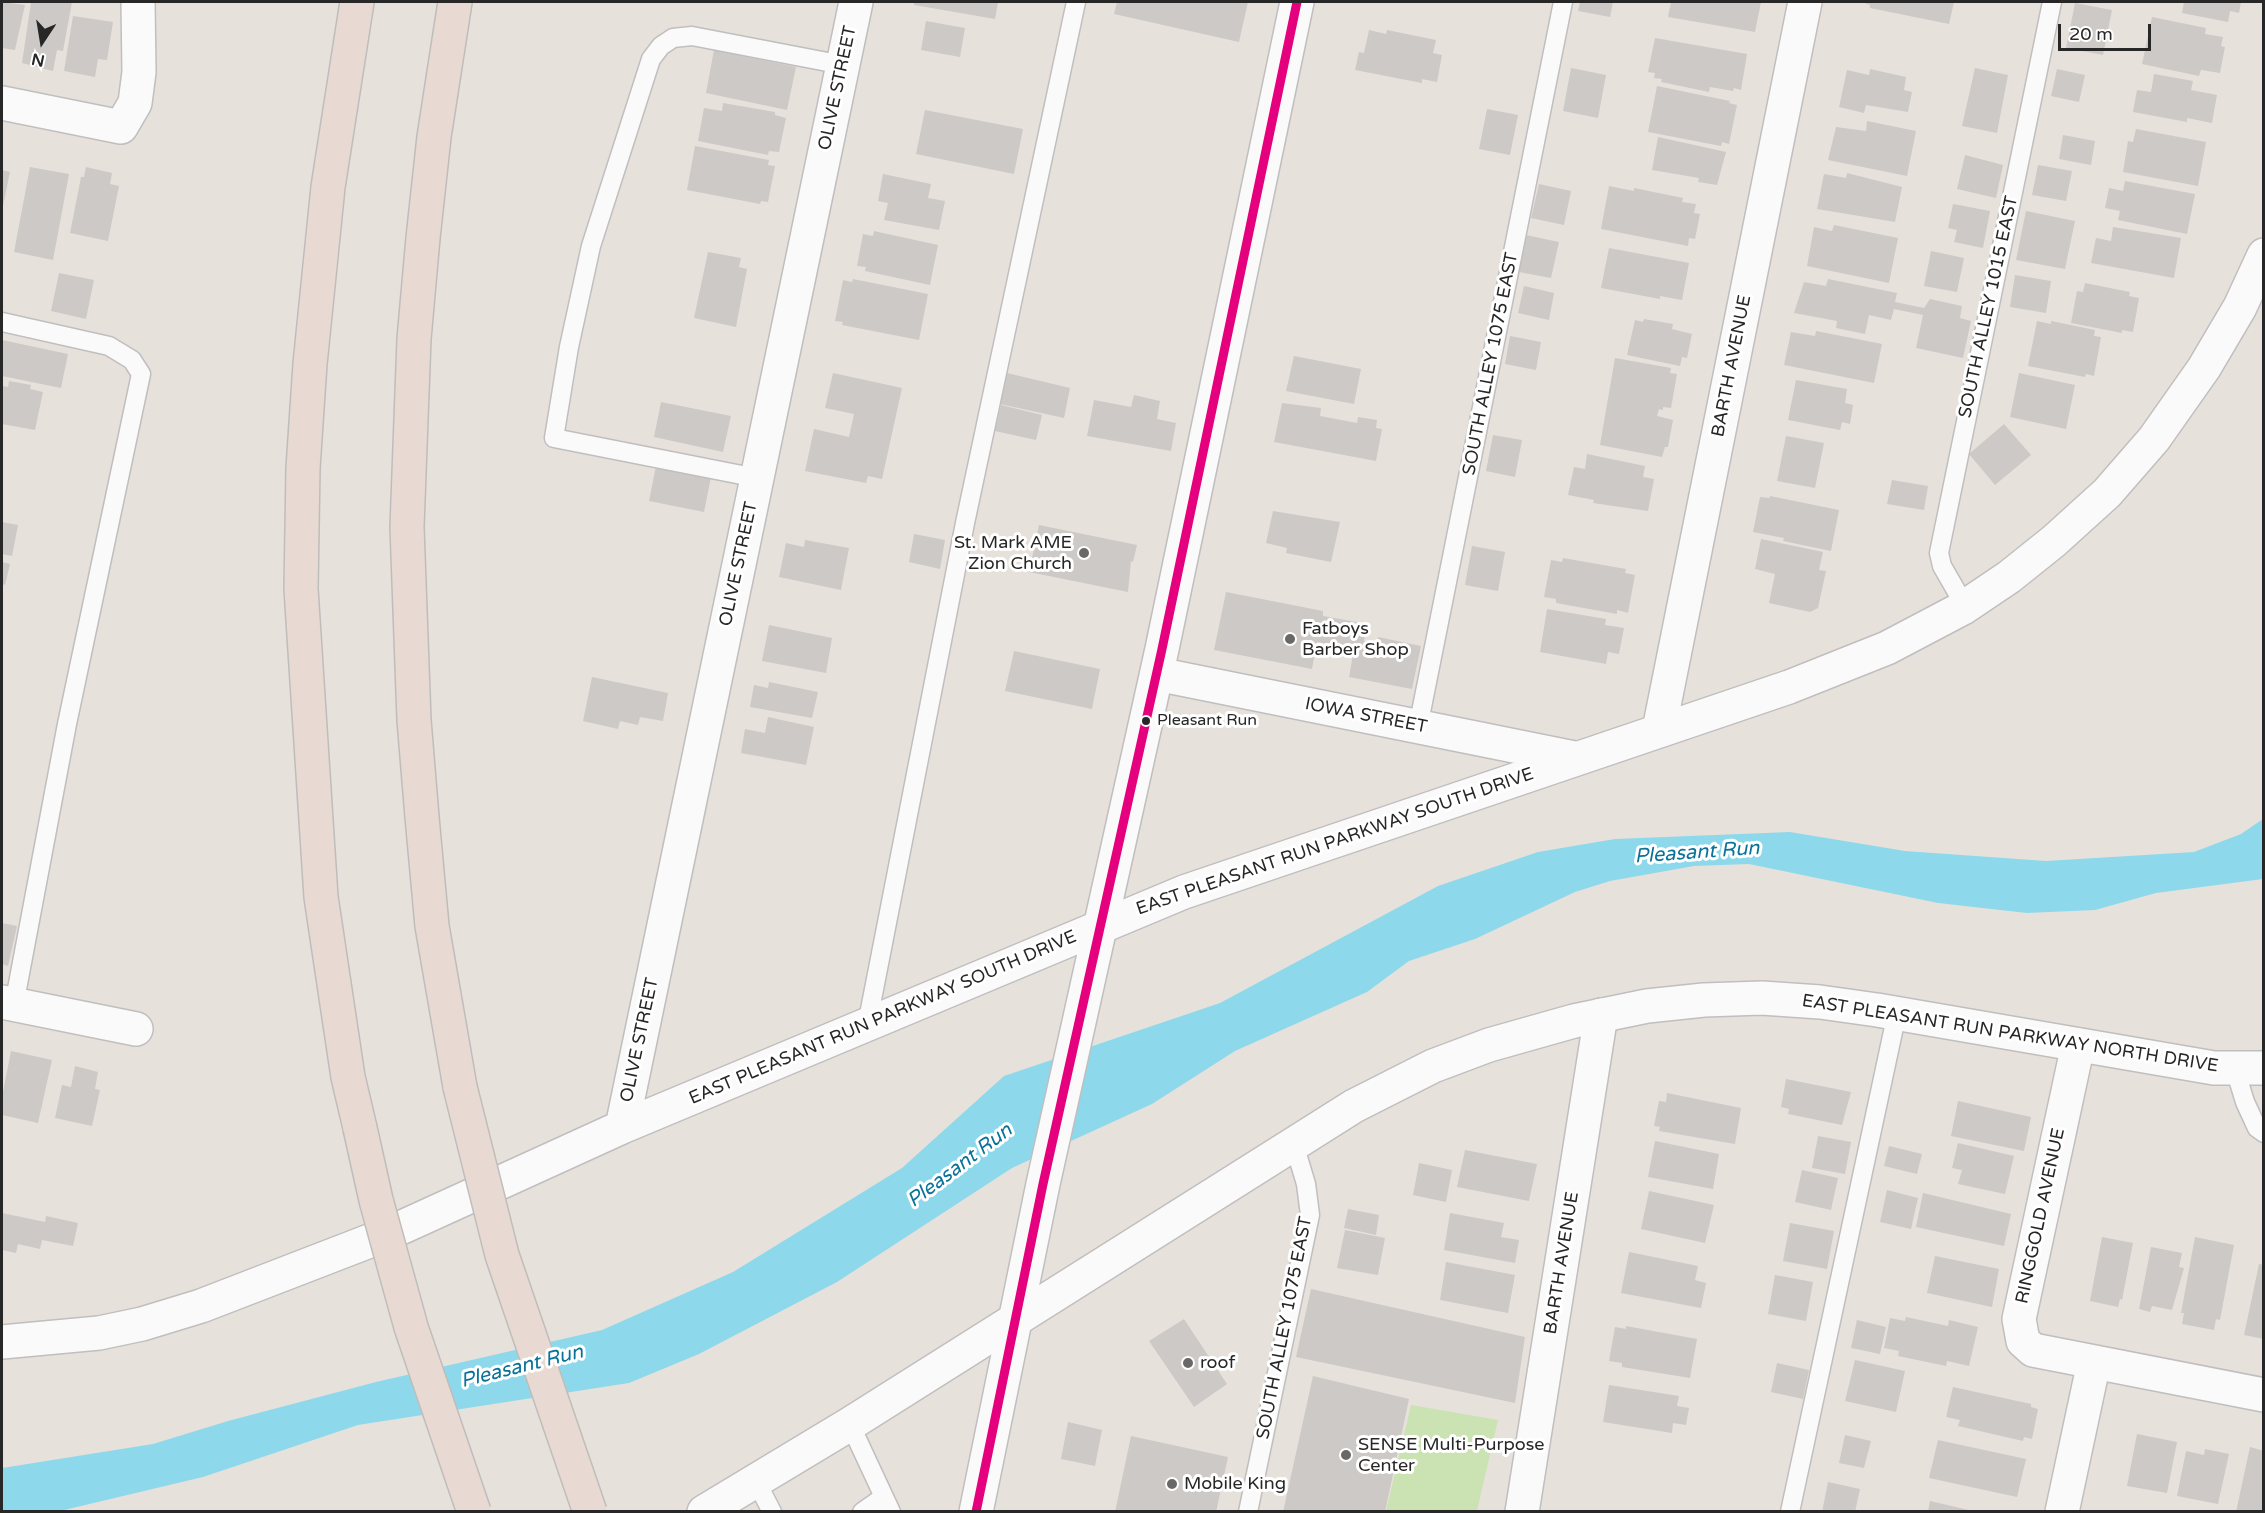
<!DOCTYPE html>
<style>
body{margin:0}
#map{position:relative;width:2265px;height:1513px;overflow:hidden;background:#e7e1dc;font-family:"Varela Round",sans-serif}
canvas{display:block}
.frame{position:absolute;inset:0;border:3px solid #272727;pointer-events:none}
.north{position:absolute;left:12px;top:12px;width:60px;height:60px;-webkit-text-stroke:4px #fff;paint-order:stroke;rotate:192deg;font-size:16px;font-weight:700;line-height:24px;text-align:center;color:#272727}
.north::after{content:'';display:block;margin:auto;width:21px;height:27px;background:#272727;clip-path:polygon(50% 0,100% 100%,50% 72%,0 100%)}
.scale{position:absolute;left:2058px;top:24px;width:93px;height:27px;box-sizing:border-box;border:3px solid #272727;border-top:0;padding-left:8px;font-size:18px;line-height:21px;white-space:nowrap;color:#272727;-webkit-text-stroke:4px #fff;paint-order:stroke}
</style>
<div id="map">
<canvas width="2265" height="1513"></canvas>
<div class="frame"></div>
<div class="north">N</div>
<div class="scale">20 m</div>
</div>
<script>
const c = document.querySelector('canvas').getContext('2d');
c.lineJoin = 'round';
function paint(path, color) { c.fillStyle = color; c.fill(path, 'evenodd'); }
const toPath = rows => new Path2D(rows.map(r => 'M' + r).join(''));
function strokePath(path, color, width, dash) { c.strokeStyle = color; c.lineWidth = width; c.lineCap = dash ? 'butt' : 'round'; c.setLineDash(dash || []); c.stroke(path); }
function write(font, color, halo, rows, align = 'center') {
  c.font = font + ' "Varela Round",sans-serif'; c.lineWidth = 6; c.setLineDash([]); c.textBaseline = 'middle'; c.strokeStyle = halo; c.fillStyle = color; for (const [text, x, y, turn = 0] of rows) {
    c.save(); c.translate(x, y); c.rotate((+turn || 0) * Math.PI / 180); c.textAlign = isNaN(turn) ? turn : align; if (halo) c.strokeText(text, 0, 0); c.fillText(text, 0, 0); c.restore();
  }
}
paint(toPath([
 [1411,1405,1498,1420,1477,1511,1386,1511]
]), '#cbe3b3');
paint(toPath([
 [2263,819,2263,879,2156,893,2095,910,2027,913,1938,903,1749,864,1694,866,1610,881,1575,892,1475,939,1409,961,1367,992,1235,1051,1152,1104,1012,1168,837,1282,699,1354,629,1383,358,1425,203,1477,60,1511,2,1511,2,1468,153,1444,228,1421,376,1382,602,1330,733,1272,902,1168,1004,1076,1220,1003,1438,886,1538,852,1615,839,1790,832,1905,851,2046,861,2194,852,2241,834]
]), '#8dd9eb');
paint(toPath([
 [2,2,25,5,15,50,2,48],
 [31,2,72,2,63,51,57,50,53,71,22,63],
 [914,2,998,2,995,19,914,5],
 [1117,2,1248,2,1239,42,1114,14],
 [1580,2,1613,2,1610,17,1578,11],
 [1671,2,1761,2,1755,32,1668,17],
 [1862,2,1954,2,1949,24,1870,8,1870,5],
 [2184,2,2241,2,2239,13,2230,11,2228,22,2182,13],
 [2075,3,2112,10,2103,55,2066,48],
 [73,16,113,22,107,60,98,59,95,77,64,71],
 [2152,17,2206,28,2205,34,2223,37,2221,46,2225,47,2220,73,2201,70,2199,76,2142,64],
 [926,21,965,28,960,57,921,50],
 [1369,30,1386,34,1387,30,1436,40,1433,53,1442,55,1437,82,1422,79,1422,83,1355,70,1359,52,1364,53],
 [1655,38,1747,54,1741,90,1734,88,1733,91,1710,87,1709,92,1661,82,1662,79,1654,78,1655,73,1648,72],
 [714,50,796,67,787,110,706,93],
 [1571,68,1606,75,1598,118,1563,111],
 [1975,68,2008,75,1997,133,1962,126],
 [1870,69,1906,77,1904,90,1912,92,1908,112,1866,105,1864,113,1839,107,1847,70,1869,75],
 [2057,69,2085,75,2079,102,2051,96],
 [2154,74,2193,81,2191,90,2217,95,2212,123,2187,118,2187,122,2133,112,2137,90,2151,92],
 [1657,86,1730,101,1729,103,1737,105,1729,144,1722,142,1721,146,1648,132],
 [723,103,775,112,775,115,786,118,779,152,769,151,768,155,698,141,704,108,722,111],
 [1487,109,1518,115,1510,155,1479,149],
 [925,110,1023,129,1014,174,916,154],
 [1867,121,1916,131,1907,176,1828,160,1836,127,1866,131],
 [2136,129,2206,142,2198,186,2123,172,2128,141,2133,142],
 [2063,135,2095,141,2091,165,2059,159],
 [1658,137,1726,152,1717,185,1698,182,1699,178,1652,170],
 [695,146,769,160,768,165,775,166,768,202,761,201,760,204,687,190],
 [1965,155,2003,165,1996,198,1957,189],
 [2038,165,2072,171,2066,201,2032,195],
 [30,167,69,174,53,260,14,252],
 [86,167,112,173,110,184,119,186,108,241,70,233,81,177,84,177],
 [2,170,10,172,3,206,2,206],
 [1847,173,1902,187,1895,222,1817,209,1824,174,1846,178],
 [883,174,931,184,928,198,945,201,939,230,884,220,888,203,878,201],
 [2125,181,2195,194,2187,234,2118,220,2120,211,2105,208,2109,188,2123,191],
 [1539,184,1571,191,1564,225,1531,218],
 [1609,186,1634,191,1634,188,1683,198,1682,202,1696,204,1694,213,1700,214,1695,239,1689,238,1688,246,1601,229],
 [1953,204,1990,211,1983,248,1954,242,1957,230,1948,228],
 [2026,211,2075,221,2065,269,2016,260],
 [1834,225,1898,238,1889,283,1807,266,1814,227,1832,231],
 [2113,227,2181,238,2174,278,2091,263,2096,238,2111,241],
 [874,231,938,245,930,285,865,271,866,267,857,266,863,234,873,236],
 [1526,235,1559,242,1551,278,1519,272],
 [1609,248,1689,263,1682,300,1660,296,1660,299,1601,288],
 [1931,251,1964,258,1957,292,1924,286],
 [708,252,741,258,739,267,747,269,736,327,694,318],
 [59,273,94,280,86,319,51,311],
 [2015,275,2051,281,2046,313,2010,307],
 [853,279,928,294,919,340,842,325,843,322,835,321,843,280,852,282],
 [1828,279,1897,293,1895,302,1924,308,1930,299,1962,306,1960,318,1971,321,1963,358,1916,348,1923,315,1894,309,1891,320,1869,315,1865,334,1836,328,1837,321,1794,313,1804,282,1826,286],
 [2085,283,2130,292,2129,296,2139,298,2133,332,2122,330,2122,333,2071,323,2077,291,2083,292],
 [1524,286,1554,293,1549,320,1518,313],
 [1644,319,1673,324,1672,329,1692,334,1687,358,1682,357,1680,366,1627,355,1635,320,1643,322],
 [2037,321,2051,324,2051,321,2095,330,2094,336,2101,337,2094,376,2086,374,2085,377,2028,366],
 [1816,331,1882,344,1874,383,1784,365,1791,332,1815,336],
 [1510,336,1541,342,1536,370,1505,364],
 [2,340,68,354,61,388,2,376],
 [1294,356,1361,369,1354,404,1286,391],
 [1615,358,1671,368,1670,373,1677,374,1671,408,1663,407,1663,410,1659,409,1657,416,1673,420,1668,447,1665,447,1662,457,1600,445],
 [833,373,902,388,882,479,868,476,866,483,805,471,814,429,849,437,854,414,825,408],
 [1007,373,1070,388,1064,418,1000,404],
 [2019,373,2075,385,2066,429,2010,417],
 [1796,380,1847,389,1845,403,1853,405,1850,424,1842,422,1840,430,1788,420],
 [9,381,31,385,30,389,43,392,35,430,2,424,2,386,8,387],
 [1134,395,1160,401,1157,419,1176,423,1171,451,1087,436,1094,400,1131,407],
 [661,402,731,416,723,452,654,437],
 [1282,403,1321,408,1320,416,1357,423,1358,417,1377,420,1376,428,1382,429,1376,461,1274,442],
 [1001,405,1042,415,1036,440,995,431],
 [2004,424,2031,455,1995,485,1969,454],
 [1493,435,1522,440,1515,477,1486,471],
 [1786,436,1824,443,1815,488,1777,481],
 [1587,454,1645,466,1643,477,1654,479,1648,511,1593,503,1594,500,1568,495,1574,467,1585,469],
 [656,466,711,477,704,512,649,501],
 [1892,480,1928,486,1924,510,1887,504],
 [1770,496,1839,510,1831,551,1783,541,1784,538,1753,532,1760,497,1770,498],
 [1273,511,1340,522,1331,562,1286,553,1287,548,1266,543],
 [2,522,18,525,12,556,2,554],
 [1039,525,1137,545,1133,562,1131,561,1128,592,1029,572],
 [914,534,945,540,940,569,909,562],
 [1761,539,1823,552,1819,570,1826,571,1818,608,1810,612,1769,603,1775,574,1755,569],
 [805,540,849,548,841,590,779,577,786,543,804,547],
 [1472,546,1505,552,1498,591,1465,585],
 [1563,558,1626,569,1625,573,1635,575,1628,613,1617,610,1617,614,1556,603,1556,599,1544,597,1551,560,1562,562],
 [2,562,10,564,5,585,2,584],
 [1226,592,1323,611,1323,616,1367,624,1364,641,1377,644,1378,637,1421,646,1412,689,1349,677,1354,649,1317,642,1312,669,1214,650],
 [1547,609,1606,619,1605,625,1624,628,1619,654,1608,652,1606,664,1540,652],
 [769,625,832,638,826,673,762,661],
 [1014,651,1100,669,1092,709,1005,691],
 [592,677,668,693,663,721,640,717,638,725,620,721,618,729,583,721],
 [769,682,818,692,812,718,750,707,754,685,768,688],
 [768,717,814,727,806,765,741,753,745,729,765,733],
 [2,923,17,926,8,966,2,964],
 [11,1051,52,1060,38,1123,2,1115,2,1097],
 [75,1066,98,1072,95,1089,100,1090,92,1126,55,1118,62,1085,71,1087],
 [1786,1079,1851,1092,1842,1125,1788,1114,1789,1109,1781,1107],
 [1667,1093,1741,1108,1735,1144,1659,1131,1660,1127,1654,1126,1659,1101,1666,1102],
 [1958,1101,2031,1117,2024,1151,1951,1136],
 [1818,1136,1851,1142,1845,1174,1812,1168],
 [1655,1141,1719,1154,1713,1189,1648,1177],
 [1958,1143,2014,1156,2005,1194,1958,1184,1962,1170,1952,1168],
 [1889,1146,1922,1154,1917,1174,1884,1166],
 [1465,1150,1537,1164,1529,1201,1457,1187],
 [1419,1163,1452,1170,1446,1202,1413,1195],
 [1802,1170,1838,1178,1831,1210,1795,1202],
 [1887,1190,1918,1198,1911,1229,1880,1222],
 [1649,1191,1714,1205,1705,1243,1641,1229],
 [1923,1193,2011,1214,2004,1246,1916,1227],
 [1348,1209,1379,1215,1376,1235,1344,1228],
 [2,1213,45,1222,46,1216,78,1223,73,1246,42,1240,40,1249,18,1244,16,1253,2,1250],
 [1450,1213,1504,1223,1501,1237,1519,1240,1515,1263,1444,1250],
 [1790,1223,1834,1231,1827,1269,1783,1261],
 [1345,1230,1385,1238,1378,1275,1337,1268],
 [2102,1237,2133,1243,2122,1300,2120,1299,2118,1307,2090,1301],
 [2195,1237,2234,1245,2220,1320,2216,1319,2214,1330,2182,1324,2184,1313,2181,1313],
 [2151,1247,2182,1253,2179,1267,2184,1268,2172,1310,2152,1306,2150,1312,2139,1309],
 [1629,1252,1698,1266,1695,1280,1706,1283,1701,1308,1621,1293],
 [1935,1256,1999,1269,1992,1307,1927,1293],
 [1446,1262,1515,1275,1508,1313,1440,1300],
 [2259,1264,2264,1265,2264,1339,2244,1335],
 [1775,1275,1813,1282,1806,1321,1768,1314],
 [1311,1289,1525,1337,1515,1403,1296,1357],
 [1906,1317,1948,1326,1949,1320,1978,1327,1969,1366,1947,1361,1946,1366,1898,1356,1899,1351,1884,1348,1890,1318,1905,1321],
 [1184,1319,1227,1384,1194,1407,1149,1341],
 [1857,1320,1886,1327,1880,1354,1851,1348],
 [1626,1326,1697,1339,1690,1378,1622,1367,1622,1363,1609,1361,1615,1327,1626,1329],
 [1855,1360,1905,1371,1896,1412,1845,1401],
 [1777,1363,1809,1370,1803,1399,1771,1392],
 [1313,1376,1409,1399,1385,1512,1283,1512],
 [1609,1385,1679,1396,1677,1406,1689,1408,1686,1425,1673,1423,1672,1433,1603,1422],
 [1953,1387,2031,1404,2031,1407,2038,1409,2032,1439,2024,1437,2023,1441,1958,1426,1960,1420,1946,1417],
 [1068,1422,1102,1430,1095,1466,1061,1459],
 [2137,1434,2177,1442,2167,1493,2127,1486],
 [1845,1435,1871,1441,1864,1468,1839,1463],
 [1131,1436,1228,1457,1216,1512,1115,1512],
 [1938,1440,2026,1459,2017,1497,1929,1478],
 [2250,1447,2264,1451,2264,1512,2236,1512],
 [2205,1449,2229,1454,2218,1504,2177,1496,2186,1451,2204,1455],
 [1828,1482,1860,1489,1855,1512,1822,1512],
 [1930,1501,1973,1511,1973,1512,1928,1512]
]), '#cdc9c6');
const service = toPath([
 [2,322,109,346,132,360,141,374,67,724,14,1005],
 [757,478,554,438,569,347,591,246,651,59,661,46,673,38,692,36,843,65],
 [1965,606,1942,566,1939,553,2052,2],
 [1418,727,1563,2],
 [867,1025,965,523,1076,2],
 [2235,1069,2245,1102,2257,1128,2264,1133],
 [850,1424,891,1512],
 [756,1481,772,1512],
 [862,1512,882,1498],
 [1248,1512,1310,1215,1306,1184,1294,1144],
 [1790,1512,1897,1013]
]);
const minor = toPath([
 [2,103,121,127,135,103,139,72,138,2],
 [1157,674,1574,758],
 [1659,730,1805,2],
 [2078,1045,2019,1319,2023,1341,2033,1350,2264,1395],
 [622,1127,856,2],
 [2,1342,99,1333,142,1324,201,1306,385,1235,622,1127,1184,892,1789,687,1887,648,1963,608,2009,577,2054,541,2107,493,2154,439,2204,368,2240,307,2264,255],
 [1522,1512,1601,1015],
 [2062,1512,2094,1362]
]);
const tertiary = toPath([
 [2,1002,136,1029],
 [704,1512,850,1424,1354,1106,1433,1066,1489,1045,1574,1021,1647,1006,1704,1000,1762,998,1820,1002,1877,1010,2214,1068,2264,1068]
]);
const secondary = toPath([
 [976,1512,1043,1184,1162,649,1297,2]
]);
const motorway = toPath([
 [357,2,328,187,310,364,303,468,301,589,321,897,348,1077,360,1128],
 [455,2,434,137,423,238,414,339,407,527,414,720,422,817,432,926,460,1087]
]);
strokePath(service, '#c0bebe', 21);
strokePath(minor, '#c0bebe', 36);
strokePath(tertiary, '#c0bebe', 36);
strokePath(secondary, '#c0bebe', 36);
strokePath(motorway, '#bfbdbb', 36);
strokePath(service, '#fbfafa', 18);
strokePath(minor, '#fbfafa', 33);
strokePath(tertiary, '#fbfafa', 33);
strokePath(secondary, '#fbfafa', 33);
strokePath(motorway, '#e8d9d2', 33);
const motorwayBridge = toPath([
 [460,1087,502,1255,590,1512],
 [360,1128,376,1200,411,1327,474,1512]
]);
strokePath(motorwayBridge, '#bfbdbb', 36, []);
strokePath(motorwayBridge, '#e8d9d2', 33);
strokePath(toPath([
 [976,1512,1043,1184,1162,649,1297,2]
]), '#e5007d', 9);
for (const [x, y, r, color] of [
 [1084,553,6,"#6a6866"],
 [1290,639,6,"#6a6866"],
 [1146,721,5,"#272727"],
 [1188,1363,6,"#6a6866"],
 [1346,1455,6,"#6a6866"],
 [1172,1484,6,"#6a6866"]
]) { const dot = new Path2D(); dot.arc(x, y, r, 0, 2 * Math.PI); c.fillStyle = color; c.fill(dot); strokePath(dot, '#fff', 2); }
write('16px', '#272727', '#fff', [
 ["Pleasant Run",1157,721]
], 'left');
write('18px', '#272727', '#fff', [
 ["OLIVE STREET",838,88,-78],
 ["SOUTH ALLEY 1015 EAST",1989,307,-78],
 ["SOUTH ALLEY 1075 EAST",1491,364,-79],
 ["BARTH AVENUE",1732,366,-79],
 ["OLIVE STREET",739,564,-78],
 ["IOWA STREET",1366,716,11],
 ["EAST PLEASANT RUN PARKWAY SOUTH DRIVE",1335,842,-19],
 ["EAST PLEASANT RUN PARKWAY SOUTH DRIVE",883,1018,-23],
 ["EAST PLEASANT RUN PARKWAY NORTH DRIVE",2010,1034,9],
 ["OLIVE STREET",640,1040,-78],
 ["RINGGOLD AVENUE",2041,1216,-78],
 ["BARTH AVENUE",1562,1263,-81],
 ["SOUTH ALLEY 1075 EAST",1285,1328,-79]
]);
write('18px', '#272727', '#fff', [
 ["St. Mark AME",1072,543,"right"],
 ["Zion Church",1072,564,"right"],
 ["Fatboys",1302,629],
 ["Barber Shop",1302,650],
 ["roof",1200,1363],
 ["SENSE Multi-Purpose",1358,1445],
 ["Center",1358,1466],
 ["Mobile King",1184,1484]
], 'left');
write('italic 20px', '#097299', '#fff', [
 ["Pleasant Run",1697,853,-4],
 ["Pleasant Run",960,1166,-37],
 ["Pleasant Run",522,1367,-14]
]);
</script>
